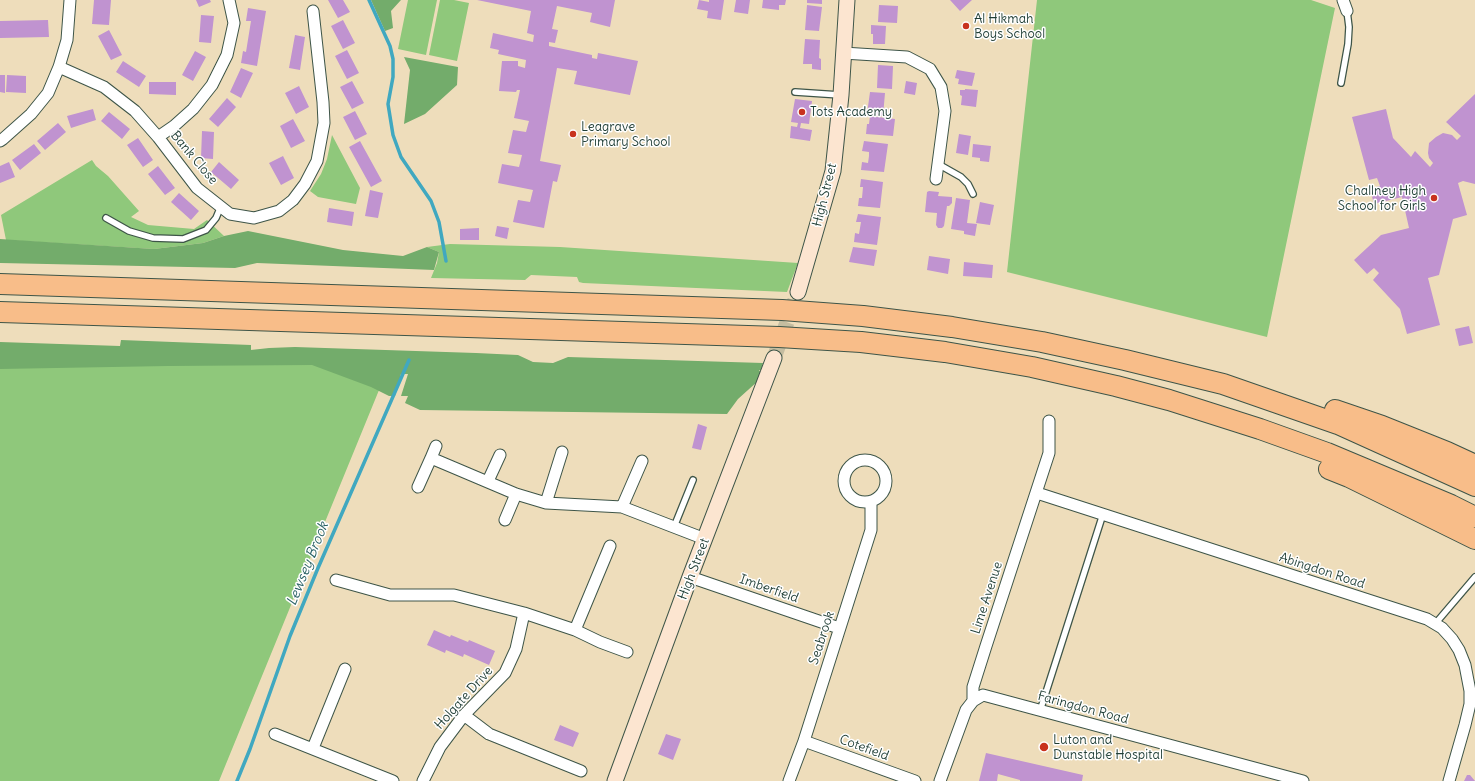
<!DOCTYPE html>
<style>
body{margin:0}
canvas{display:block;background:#edb}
</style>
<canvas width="1475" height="781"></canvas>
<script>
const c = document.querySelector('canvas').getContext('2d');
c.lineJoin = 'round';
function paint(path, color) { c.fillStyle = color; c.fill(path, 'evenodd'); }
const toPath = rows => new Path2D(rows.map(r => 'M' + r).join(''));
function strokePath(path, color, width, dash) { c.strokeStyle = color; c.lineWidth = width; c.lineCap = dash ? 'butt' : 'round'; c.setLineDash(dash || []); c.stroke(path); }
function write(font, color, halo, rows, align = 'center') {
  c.font = font + ' Delius,sans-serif'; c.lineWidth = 3; c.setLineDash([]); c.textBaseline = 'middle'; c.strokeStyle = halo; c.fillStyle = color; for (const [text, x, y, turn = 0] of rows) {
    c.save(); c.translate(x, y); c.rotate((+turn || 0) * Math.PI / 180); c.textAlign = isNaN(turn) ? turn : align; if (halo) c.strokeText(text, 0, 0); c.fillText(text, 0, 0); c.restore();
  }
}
paint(toPath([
 [408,0,437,0,426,55,398,49],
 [440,0,454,0,469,3,457,61,429,55],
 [1037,0,1311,0,1335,8,1267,337,1007,272],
 [332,135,360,188,356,204,318,197,310,191,321,174,327,159],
 [92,160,96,166,108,176,139,211,131,217,148,225,194,229,207,220,224,236,203,243,154,249,6,240,1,215],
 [450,244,560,247,798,263,787,292,583,283,579,282,577,277,531,275,525,280,431,278,437,263,439,252,427,247],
 [0,348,395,351,219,781,0,781]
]), '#8fc87b');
paint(toPath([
 [371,0,401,0,391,11,393,28,385,31],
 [404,57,458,67,457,85,425,114,404,124,410,70],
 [248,231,343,250,403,256,427,247,439,252,434,270,257,263,235,268,0,263,0,239,154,249,203,243,224,236],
 [121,340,251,345,251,350,269,348,295,347,476,353,518,355,533,362,553,363,568,357,763,363,761,370,759,370,761,373,758,381,738,399,727,414,420,410,405,403,408,396,401,396,408,374,401,374,395,396,389,396,371,387,312,365,168,366,0,369,0,342,120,346]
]), '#73ac6b');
strokePath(toPath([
 [369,0,390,46,393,59,393,77,388,104,393,135,401,157,431,201,439,222,446,261],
 [237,781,250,749,290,636,318,568,409,360]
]), '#40a8c0', 3.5);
paint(toPath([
 [94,0,111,0,109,25,92,24],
 [196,0,210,0,211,2,199,7],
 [328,0,343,0,350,12,338,18],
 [477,0,615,0,610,27,590,22,592,13,557,6,552,29,558,30,555,43,549,42,549,46,592,55,592,58,597,59,598,53,638,61,630,95,574,84,577,71,557,68,540,161,561,165,557,182,553,181,544,228,513,222,518,200,530,202,533,190,498,183,502,164,519,167,522,155,508,153,513,130,526,132,529,121,514,118,520,90,517,90,516,92,499,91,502,61,518,61,518,66,525,68,526,60,498,54,499,50,490,48,493,33,533,42,534,35,527,33,531,11],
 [699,0,709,2,709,0,724,0,721,20,707,18,708,11,697,9],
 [736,0,750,0,748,14,734,12],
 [763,0,786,0,785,5,779,5,779,10,762,8],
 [807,0,822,0,822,4,807,3],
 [950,0,972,0,960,11],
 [807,5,822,7,819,31,805,30],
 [879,5,898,6,897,23,878,22],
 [248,8,266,11,257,66,241,63,243,51,246,52,251,21,246,21],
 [201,15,214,16,211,43,199,42],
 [48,20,49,37,0,38,0,21],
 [343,20,355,43,343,49,331,26],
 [871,25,886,26,885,44,873,44,873,34,871,34],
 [109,30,122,55,111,60,98,36],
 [295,35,305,37,300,70,289,68],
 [805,39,820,40,819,58,821,59,821,70,812,69,812,64,803,64],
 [347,50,359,73,347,79,335,56],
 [195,51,206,57,193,81,182,75],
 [123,61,146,76,139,87,116,72],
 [878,65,893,66,892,89,877,88],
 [241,68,253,73,241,98,230,92],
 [957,70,975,73,972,86,958,84,959,79,955,78],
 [0,75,5,75,5,93,0,92],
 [7,75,26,76,26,93,6,92],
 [352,81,364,103,352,109,340,87],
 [906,81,917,83,915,95,904,93],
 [149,82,176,82,176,95,149,94],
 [299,86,309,107,296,114,285,93],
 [965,89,978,90,976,107,961,105,962,96,960,95,960,90,965,90],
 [870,92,885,93,883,116,867,114],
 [1475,94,1475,184,1463,181,1458,183,1467,215,1453,219,1439,275,1428,278,1440,325,1407,334,1400,309,1373,280,1379,273,1374,268,1367,274,1354,260,1381,235,1409,228,1402,197,1374,204,1370,189,1380,186,1377,178,1369,180,1352,117,1386,109,1393,138,1411,157,1415,151,1430,167,1433,163,1429,158,1428,153,1429,143,1436,137,1443,133,1452,135,1457,140,1461,136,1446,122],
 [227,98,236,107,218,127,209,119],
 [795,99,812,101,809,124,801,123,800,128,812,130,810,141,790,138,791,126,797,127,798,123,791,122],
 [93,109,96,120,71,128,67,116],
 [355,111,367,134,355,140,343,117],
 [109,112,130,129,122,139,101,121],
 [870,116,895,119,893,136,866,134,867,124,869,124],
 [293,119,305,141,291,148,280,126],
 [58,123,66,132,45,150,37,141],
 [202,131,214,132,213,159,201,158],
 [959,134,971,136,968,155,956,153],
 [138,138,153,160,143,167,127,145],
 [360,141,382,181,371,187,349,147],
 [864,141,888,144,884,172,861,170,862,162,868,163,869,156,869,152,862,151],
 [34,144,41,153,20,170,12,160],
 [973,144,991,146,989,162,980,161,980,158,972,157],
 [283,156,294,178,281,185,269,163],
 [9,162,15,177,0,183,0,166],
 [219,162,239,180,231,189,211,172],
 [158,166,175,188,165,195,148,174],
 [861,179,883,182,880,208,858,206,859,198,862,198,863,187,860,187],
 [370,190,383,193,378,218,365,216],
 [929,191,939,192,938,196,952,197,952,203,949,206,947,206,944,226,942,228,938,228,936,225,937,213,925,212,927,192],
 [179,193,199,211,191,220,171,202],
 [956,198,970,200,967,223,977,224,975,236,964,234,964,231,951,229],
 [980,202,994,205,990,225,976,223],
 [329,208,354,212,352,226,327,222],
 [858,214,881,217,877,245,854,242,855,233,859,234,861,222,856,222],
 [497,226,509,228,507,239,495,236],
 [479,228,479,240,460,240,460,229],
 [853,247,877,250,874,266,849,262],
 [929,256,950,259,948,274,927,270],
 [964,262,993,265,992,278,963,276],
 [1469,326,1473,343,1459,346,1455,329],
 [698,424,707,427,701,450,692,448],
 [434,630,450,637,451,635,468,642,469,640,495,651,489,665,464,654,463,657,446,650,445,653,427,645],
 [560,725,579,733,573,747,554,740],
 [666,734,681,739,673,760,658,754],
 [986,753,1083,775,1082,781,1020,781,1020,780,998,774,997,781,979,781],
 [1467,775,1470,775,1475,781,1464,781]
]), '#c093d0');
strokePath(toPath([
 [774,358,798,292]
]), '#c5bda0', 15, [15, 8]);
const lane = toPath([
 [1341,83,1348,44,1349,27,1347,11],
 [795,92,840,95],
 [938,164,961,177,968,184,973,194],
 [106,218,129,231,153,238,183,239,206,230,216,218,221,206],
 [674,527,693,480],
 [1435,624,1475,577],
 [1040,711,1103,514]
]);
const street = toPath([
 [1343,0,1347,11],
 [843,53,907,57,930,69,941,87,945,111,936,179],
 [59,67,104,87,135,111,158,137,197,188,230,214,254,218,279,211,293,200,305,184,317,161,324,123,323,102,313,11],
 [158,137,174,126,193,109,212,85,227,55,234,23,229,0],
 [0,141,3,139,31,114,48,93,59,67,67,40,70,0],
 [431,458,436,446],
 '844 481a21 21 0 1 1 42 0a21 21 0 1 1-42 0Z',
 [488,481,500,455],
 [418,487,431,458,516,494,546,503,622,507,705,539],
 [1037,493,1427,619,1442,628,1452,639,1459,650,1465,665,1470,691,1470,704,1465,725,1449,781],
 [546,503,562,452],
 [622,507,642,461],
 [505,520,516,494],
 [690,577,839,628],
 [336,580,390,595,454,595,524,613],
 [575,630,610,546],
 [973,701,973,687,986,646,1049,453,1049,421],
 [464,715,489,734,581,771],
 [275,734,393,781],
 [804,741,915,781],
 [313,748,345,669],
 [423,781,440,747,464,715,505,673,516,649,524,613,575,630,600,642,627,652],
 [789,781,804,741,871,530,871,502],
 [940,781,966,710,973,701,983,695,1303,781]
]);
const secondary = toPath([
 [798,292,833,171,841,95,847,0],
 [615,781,690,577,774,358]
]);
const highway = toPath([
 [0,284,782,310,863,316,952,327,1042,342,1125,360,1223,384,1338,424,1475,486],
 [0,312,779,337,861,342,945,352,1032,367,1116,386,1169,400,1260,429,1327,453,1451,505,1475,517],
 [1335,410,1382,426,1447,452,1475,465],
 [1329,469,1349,477,1475,539]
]);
strokePath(lane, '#3e5548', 8);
strokePath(street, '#3e5548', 13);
strokePath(secondary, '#3e5548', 17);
strokePath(highway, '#3e5548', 22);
strokePath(lane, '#fff', 5.5);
strokePath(street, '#fff', 11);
strokePath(secondary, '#fce5d0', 15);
strokePath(highway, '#f8bd89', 20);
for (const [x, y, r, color] of [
 [966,26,4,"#c8321e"],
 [802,112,4,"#c8321e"],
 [573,134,4,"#c8321e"],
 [1434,198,4,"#c8321e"],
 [1044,747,5,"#c8321e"]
]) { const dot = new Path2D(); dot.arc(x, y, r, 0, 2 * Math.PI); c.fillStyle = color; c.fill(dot); strokePath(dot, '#fff', 1.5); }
write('13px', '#1f3d34', '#fff', [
 ["Al Hikmah",974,19],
 ["Boys School",974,34],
 ["Tots Academy",810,112],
 ["Leagrave",581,127],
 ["Primary School",581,142],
 ["Challney High",1426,191,"right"],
 ["School for Girls",1426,206,"right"],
 ["Luton and",1053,740],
 ["Dunstable Hospital",1053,755]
], 'left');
write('13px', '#1f3d34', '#fff', [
 ["Bank Close",194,158,50],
 ["High Street",825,195,-76],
 ["High Street",694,569,-69],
 ["Abingdon Road",1322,571,18],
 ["Imberfield",769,589,19],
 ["Lime Avenue",987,598,-72],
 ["Seabrook",822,638,-72],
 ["Holgate Drive",464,698,-48],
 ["Faringdon Road",1083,708,15],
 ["Cotefield",864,748,20]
]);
write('italic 14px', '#2b6265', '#fff', [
 ["Lewsey Brook",308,564,-68]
]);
</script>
